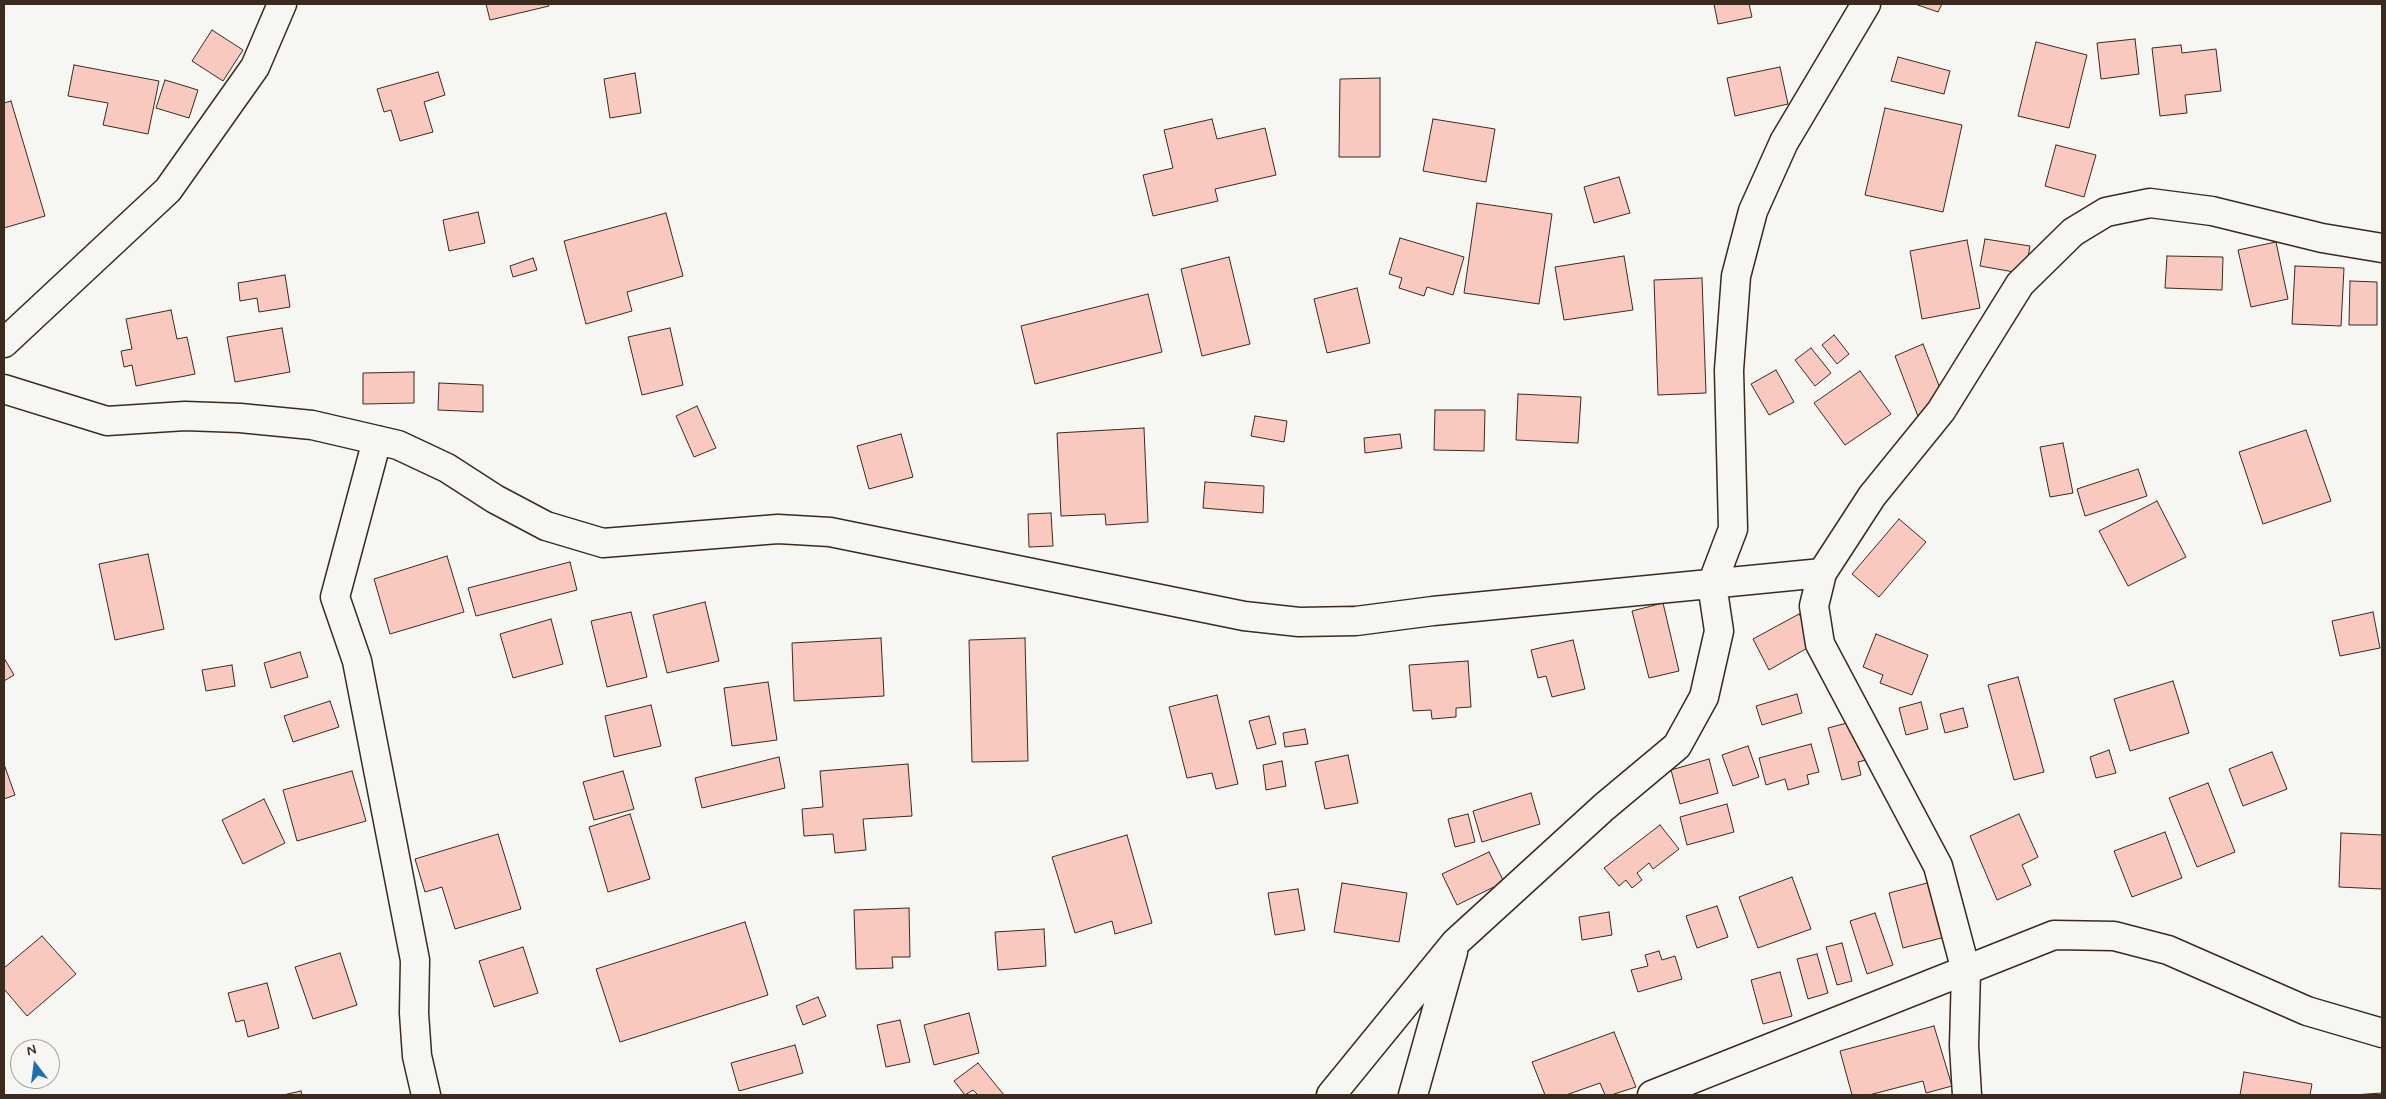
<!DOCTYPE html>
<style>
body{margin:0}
#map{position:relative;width:2386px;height:1099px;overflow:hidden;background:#f6f6f2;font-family:Mynerve,sans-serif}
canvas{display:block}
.frame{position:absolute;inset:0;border:5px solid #3b2a1e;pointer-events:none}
.north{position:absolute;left:10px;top:1039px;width:50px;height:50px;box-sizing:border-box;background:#f6f6f2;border:1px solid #aba49d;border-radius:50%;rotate:345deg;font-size:14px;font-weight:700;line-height:20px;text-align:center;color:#3b2a1e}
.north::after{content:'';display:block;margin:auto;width:18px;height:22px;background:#1f6fb2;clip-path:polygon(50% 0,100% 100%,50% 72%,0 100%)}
</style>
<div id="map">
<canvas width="2386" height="1099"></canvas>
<div class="frame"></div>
<div class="north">N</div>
</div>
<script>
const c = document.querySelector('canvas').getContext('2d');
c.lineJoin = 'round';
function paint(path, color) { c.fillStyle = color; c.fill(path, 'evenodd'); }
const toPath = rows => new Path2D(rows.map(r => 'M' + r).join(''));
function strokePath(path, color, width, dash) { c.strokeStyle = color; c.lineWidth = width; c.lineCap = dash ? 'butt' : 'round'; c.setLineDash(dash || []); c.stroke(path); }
const building = toPath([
 [486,4,548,4,549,6,490,20,486,4],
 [1714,4,1749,4,1752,17,1718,24,1714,4],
 [1915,4,1942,4,1938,12,1915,4],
 [212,30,243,50,223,81,192,61,212,30],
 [2135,39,2139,74,2101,79,2097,43,2135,39],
 [2036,42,2087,55,2069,128,2018,116,2036,42],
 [2181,45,2182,53,2216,49,2221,91,2185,95,2187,113,2160,116,2152,48,2181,45],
 [1898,57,1950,71,1944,94,1891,81,1898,57],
 [74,65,159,81,148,134,103,125,108,103,68,96,74,65],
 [1780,67,1788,104,1735,116,1727,78,1780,67],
 [438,72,445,95,424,102,433,132,400,141,391,110,384,112,377,89,438,72],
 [635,73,641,113,610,118,604,79,635,73],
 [1380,78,1380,157,1339,157,1340,79,1380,78],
 [165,80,198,90,189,118,156,108,165,80],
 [11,101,45,216,4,228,4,103,11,101],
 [1885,108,1962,125,1943,212,1865,195,1885,108],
 [1212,119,1217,139,1265,128,1276,175,1215,189,1218,201,1153,216,1143,175,1173,168,1164,130,1212,119],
 [1433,119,1495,129,1486,182,1423,171,1433,119],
 [2056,145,2096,155,2084,197,2045,186,2056,145],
 [1619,177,1630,213,1594,223,1584,187,1619,177],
 [1477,203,1552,214,1539,304,1464,293,1477,203],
 [478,212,485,243,449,251,443,220,478,212],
 [666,213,683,276,627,292,632,311,586,324,564,241,666,213],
 [1400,238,1464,257,1453,295,1427,287,1424,296,1399,288,1402,278,1389,274,1400,238],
 [1985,239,2030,246,2025,274,1980,266,1985,239],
 [1967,240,1980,308,1922,319,1910,251,1967,240],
 [2276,242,2288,299,2251,307,2238,250,2276,242],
 [1624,256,1633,310,1564,320,1555,267,1624,256],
 [2167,256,2223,257,2222,290,2165,288,2167,256],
 [1229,257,1250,344,1202,356,1181,269,1229,257],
 [533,258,537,270,513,277,510,266,533,258],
 [2295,266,2344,268,2341,326,2292,324,2295,266],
 [285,275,290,307,259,312,257,298,240,301,238,283,285,275],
 [1702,278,1706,393,1658,395,1654,280,1702,278],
 [2350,281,2377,282,2377,325,2349,325,2350,281],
 [1357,288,1370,343,1327,353,1314,299,1357,288],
 [1148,294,1162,352,1035,384,1021,326,1148,294],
 [171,310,177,339,187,337,195,374,136,386,132,365,124,367,121,351,132,349,126,319,171,310],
 [282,328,290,372,235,382,227,337,282,328],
 [670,328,683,385,642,395,628,337,670,328],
 [1834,335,1849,354,1837,364,1822,345,1834,335],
 [1923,344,1941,391,1919,419,1895,356,1923,344],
 [1811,348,1831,373,1815,386,1795,360,1811,348],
 [1776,370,1794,402,1769,415,1751,384,1776,370],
 [1860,371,1891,414,1845,445,1814,403,1860,371],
 [414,372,414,403,363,404,363,373,414,372],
 [439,383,483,385,483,412,438,410,439,383],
 [1518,394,1581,397,1578,443,1516,440,1518,394],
 [697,406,716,448,694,457,676,416,697,406],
 [1435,410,1485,410,1484,451,1434,450,1435,410],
 [1255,416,1287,421,1284,442,1251,436,1255,416],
 [1144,428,1148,522,1106,525,1105,514,1061,516,1057,433,1144,428],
 [2306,430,2331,501,2263,524,2239,452,2306,430],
 [901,434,913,477,869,489,857,446,901,434],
 [1400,434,1402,448,1365,453,1364,438,1400,434],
 [2063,443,2073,493,2050,497,2040,447,2063,443],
 [2138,469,2147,496,2085,516,2077,489,2138,469],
 [1205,482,1264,486,1263,513,1203,508,1205,482],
 [2157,501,2186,557,2128,586,2099,531,2157,501],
 [1051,513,1053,546,1029,547,1028,514,1051,513],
 [1899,519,1926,542,1879,597,1852,574,1899,519],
 [148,554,164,629,115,640,99,564,148,554],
 [447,556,464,612,390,634,374,579,447,556],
 [570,562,577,590,476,616,468,588,570,562],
 [705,602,719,661,667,673,653,615,705,602],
 [1663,603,1679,671,1649,678,1632,611,1663,603],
 [631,612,647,677,607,687,591,621,631,612],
 [2373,612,2380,648,2340,656,2332,621,2373,612],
 [1799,614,1816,643,1769,670,1753,639,1799,614],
 [551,619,563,664,513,678,500,634,551,619],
 [1876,634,1928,655,1912,695,1880,683,1883,675,1863,667,1876,634],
 [881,638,884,696,794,701,792,643,881,638],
 [1025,638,1028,761,972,762,969,640,1025,638],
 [1573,640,1585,689,1552,697,1546,676,1538,678,1531,650,1573,640],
 [300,652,308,677,271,688,264,663,300,652],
 [4,658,14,675,4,681,4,658],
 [1468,661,1471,707,1456,708,1456,717,1432,719,1431,710,1413,711,1409,665,1468,661],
 [232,665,235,686,206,691,202,670,232,665],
 [2018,677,2044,772,2014,780,1988,685,2018,677],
 [2173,681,2189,733,2130,751,2114,699,2173,681],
 [768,682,777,740,732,746,724,688,768,682],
 [1797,694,1802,713,1762,725,1756,706,1797,694],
 [1217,695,1238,784,1216,789,1212,773,1187,778,1169,707,1217,695],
 [330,701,339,727,293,742,284,716,330,701],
 [1921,702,1928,729,1906,735,1899,708,1921,702],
 [651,705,661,746,614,757,605,716,651,705],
 [1963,708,1968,727,1945,733,1940,714,1963,708],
 [1269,716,1276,744,1257,749,1249,721,1269,716],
 [1847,723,1849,730,1862,727,1870,759,1858,762,1861,775,1842,780,1828,728,1847,723],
 [1305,729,1308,744,1285,747,1283,733,1305,729],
 [1811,744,1819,772,1807,775,1809,784,1788,790,1785,779,1766,785,1759,758,1811,744],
 [1748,746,1759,777,1733,786,1722,755,1748,746],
 [2109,750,2116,773,2096,778,2090,757,2109,750],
 [2272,752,2287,789,2243,806,2229,769,2272,752],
 [1348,755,1358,803,1325,809,1315,762,1348,755],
 [779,757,785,788,702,808,695,778,779,757],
 [1709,759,1718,793,1680,804,1671,770,1709,759],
 [1282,761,1286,786,1266,790,1263,765,1282,761],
 [908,764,912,816,863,819,866,850,835,853,833,834,804,836,802,809,823,807,820,771,908,764],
 [5,767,15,795,4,799,4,768,5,767],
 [352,771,366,821,297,841,283,790,352,771],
 [623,771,634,809,594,820,583,782,623,771],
 [2208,783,2235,852,2197,867,2169,798,2208,783],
 [1531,793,1540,824,1482,842,1473,811,1531,793],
 [264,799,285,843,243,864,222,820,264,799],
 [1727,804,1734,832,1687,845,1680,817,1727,804],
 [630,814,650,879,608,892,589,827,630,814],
 [1468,814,1475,842,1455,847,1448,819,1468,814],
 [2019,814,2038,857,2022,865,2031,885,1997,900,1970,836,2019,814],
 [1660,825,1679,849,1653,869,1649,863,1637,873,1642,880,1632,888,1626,880,1619,886,1604,868,1660,825],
 [2165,832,2182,878,2132,897,2114,851,2165,832],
 [2341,833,2382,835,2382,889,2339,887,2341,833],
 [498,834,521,909,455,929,442,887,425,892,415,859,498,834],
 [1127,835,1152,923,1115,934,1112,921,1075,933,1052,857,1127,835],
 [1489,852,1504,882,1457,905,1442,874,1489,852],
 [1792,877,1811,929,1758,948,1739,897,1792,877],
 [1931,882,1945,937,1903,948,1889,893,1931,882],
 [1342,883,1407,893,1399,942,1334,932,1342,883],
 [1298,889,1305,930,1275,935,1268,893,1298,889],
 [1717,906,1728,937,1697,948,1686,916,1717,906],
 [909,908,910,957,892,957,893,968,856,969,854,910,909,908],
 [1609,912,1612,935,1582,940,1579,917,1609,912],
 [1875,913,1893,965,1867,974,1850,921,1875,913],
 [745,922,768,995,620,1042,596,969,745,922],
 [1044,929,1046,966,998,970,995,932,1044,929],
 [42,936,76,974,27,1016,4,989,4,968,42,936],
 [1842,943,1852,981,1837,985,1826,947,1842,943],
 [523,947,538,993,494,1007,479,961,523,947],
 [1659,951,1662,960,1675,956,1682,979,1638,992,1631,970,1648,966,1645,955,1659,951],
 [340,953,357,1005,313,1019,295,967,340,953],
 [1817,954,1828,993,1808,999,1797,959,1817,954],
 [1780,972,1792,1016,1763,1024,1751,980,1780,972],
 [267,983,279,1028,248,1037,244,1020,236,1022,228,993,267,983],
 [818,997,826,1016,803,1025,796,1006,818,997],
 [969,1013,979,1053,934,1065,924,1025,969,1013],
 [900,1020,910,1062,886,1067,877,1025,900,1020],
 [1934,1026,1952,1086,1926,1093,1923,1081,1869,1095,1852,1095,1840,1051,1934,1026],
 [1614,1032,1636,1087,1611,1095,1605,1095,1600,1083,1566,1095,1545,1095,1532,1062,1614,1032],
 [795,1045,803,1073,739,1091,731,1063,795,1045],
 [978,1063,1004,1095,978,1095,973,1090,965,1095,954,1081,978,1063],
 [2244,1072,2312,1084,2310,1095,2240,1095,2244,1072],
 [301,1091,302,1095,283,1095,301,1091],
 [2382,1093,2382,1095,2353,1095,2382,1093]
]);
paint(building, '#f9c9c0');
strokePath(building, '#3b2a1e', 1);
const minor = toPath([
 [4,343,168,190,255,67,282,4],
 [4,389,107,421,185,416,240,418,312,425,398,445,447,468,495,499,546,526,603,543,778,529,830,532,1244,616,1299,622,1356,621,1433,611,1822,573],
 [377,440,335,597,357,661,415,960,414,1013,417,1056,426,1095],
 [1331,1095,1455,943,1604,807,1677,746,1704,697,1719,631,1712,584,1733,529,1729,370,1736,276,1753,211,1784,142,1866,4],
 [1413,1095,1453,952],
 [1652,1095,2054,935,2114,936,2168,950,2307,1011,2382,1033],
 [1967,1095,1964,1046,1966,971,1938,866,1820,644,1814,606,1822,573,1872,496,1941,411,2020,284,2073,232,2106,212,2150,203,2212,211,2322,238,2382,248]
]);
strokePath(minor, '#3b2a1e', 31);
strokePath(minor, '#f6f6f2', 28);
</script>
